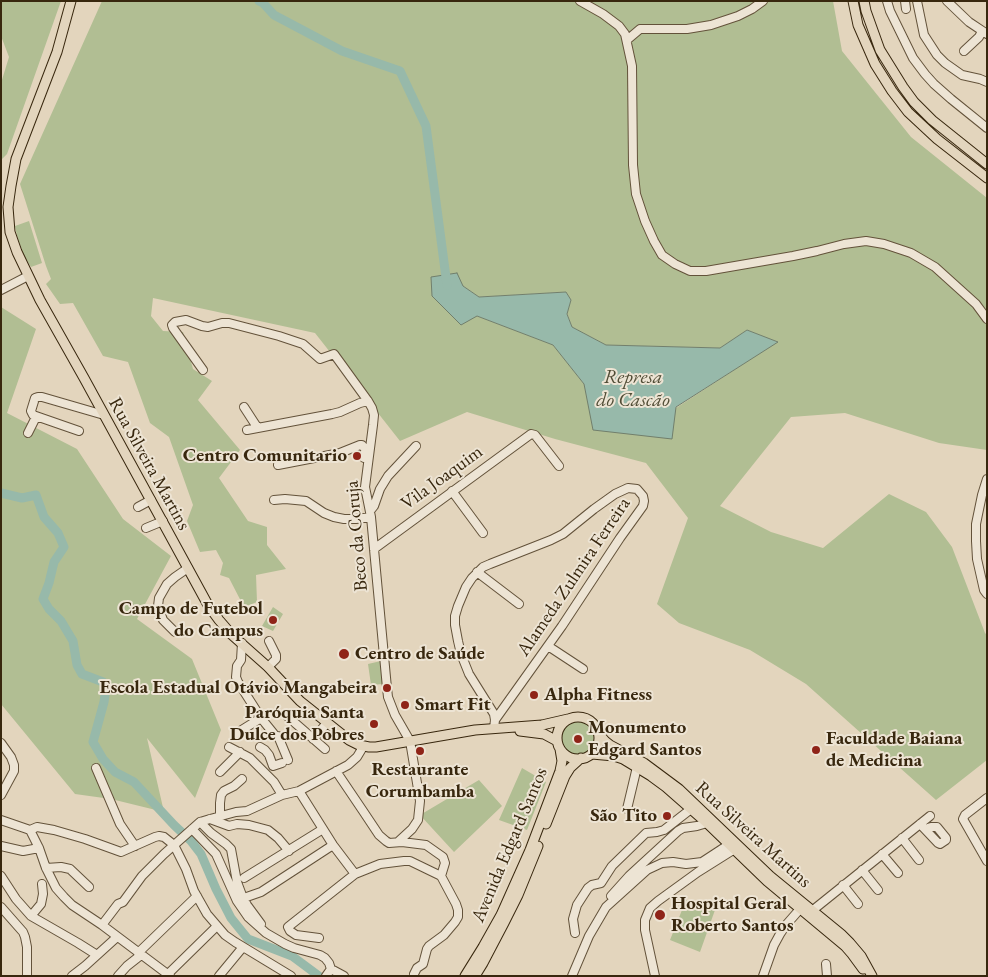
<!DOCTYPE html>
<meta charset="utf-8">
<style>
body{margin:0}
#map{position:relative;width:988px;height:977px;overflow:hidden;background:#e3d5bd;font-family:"EB Garamond",serif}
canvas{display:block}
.frame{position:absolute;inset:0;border:2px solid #38270e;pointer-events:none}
</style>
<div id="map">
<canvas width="988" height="977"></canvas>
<div class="frame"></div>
</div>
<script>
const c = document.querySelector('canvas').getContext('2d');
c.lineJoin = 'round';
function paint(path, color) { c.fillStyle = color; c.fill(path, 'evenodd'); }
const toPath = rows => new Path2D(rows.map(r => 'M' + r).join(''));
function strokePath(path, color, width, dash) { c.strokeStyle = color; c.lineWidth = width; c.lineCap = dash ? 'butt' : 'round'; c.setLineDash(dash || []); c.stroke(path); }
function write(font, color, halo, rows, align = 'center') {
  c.font = font + ' "EB Garamond",serif'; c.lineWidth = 4; c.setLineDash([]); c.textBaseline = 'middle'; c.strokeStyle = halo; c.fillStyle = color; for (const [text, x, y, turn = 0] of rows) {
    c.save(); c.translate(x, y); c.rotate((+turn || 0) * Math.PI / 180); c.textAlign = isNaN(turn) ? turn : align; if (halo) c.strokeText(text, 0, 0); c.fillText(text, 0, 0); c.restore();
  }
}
paint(toPath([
 [1,1,61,1,7,154,1,160,1,83,9,57,1,36],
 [102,1,833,1,842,51,911,137,987,198,987,450,939,443,845,413,791,417,720,506,771,532,823,548,889,494,926,512,952,547,985,633,987,635,987,760,936,800,806,684,750,650,679,623,657,604,688,518,646,463,555,439,467,412,400,441,315,333,153,298,151,316,163,331,183,332,193,369,212,381,198,400,240,450,219,478,248,521,267,527,267,545,286,569,256,575,257,602,244,607,229,578,220,575,223,563,216,550,200,552,187,521,193,505,169,437,150,423,128,362,103,356,73,303,60,304,46,284,51,279,46,266,20,184],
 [457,273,463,286,479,297,566,292,571,300,567,313,572,327,606,345,720,348,747,330,777,342,676,408,584,384,553,345,477,316],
 [29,221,42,263,31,267,24,256,17,236,15,226],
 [1,307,36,329,7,413,77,449,123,519,171,556,137,619,192,659,221,730,195,798,147,738,164,812,111,799,75,794,1,704],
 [273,607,283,614,273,631,262,626],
 [381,661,383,684,371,685,368,664],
 '561 738a17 17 0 1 1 34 0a17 17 0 1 1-34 0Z',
 [522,768,546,782,527,830,499,820],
 [479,780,502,806,454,852,420,815],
 [686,900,715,910,700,952,670,940]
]), '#b1be93');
const water = toPath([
 [457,273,463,286,479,297,566,292,571,300,567,314,572,327,606,345,720,348,747,330,778,342,676,407,672,439,593,430,584,384,553,345,477,316,461,325,432,296,431,277,457,273]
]);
paint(water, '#97b9aa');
strokePath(water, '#717f6c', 1);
strokePath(toPath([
 [259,1,263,3,274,15,342,51,400,71,426,126,447,285],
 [1,493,22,498,36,495,44,517,58,533,64,547,54,562,49,583,43,599,49,609,61,621,73,641,77,665,82,674,103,682,106,688,104,702,93,742,103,759,115,772,134,782,174,825,191,841,201,854,216,889,231,918,248,939,292,956,319,976]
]), '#97b9aa', 9);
const minor = toPath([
 [580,1,603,14,619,26,625,34,632,66,633,165,636,194,645,221,654,241,662,255,675,264,690,271,706,271,793,256,817,251,844,244,866,241,884,244,911,253,935,267,976,304,987,319],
 [887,1,890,11,913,58,925,74,934,84,951,99,987,128],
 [905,1,906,9],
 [917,1,924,35,937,55,945,63,962,75,980,79,987,82],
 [947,1,969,22,987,34],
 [627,40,640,29,687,29,711,25,738,16,752,9,763,1],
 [964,51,979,37,982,31],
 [1,290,28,276],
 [203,370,173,328,172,325,175,322,186,320,202,326,208,327,222,323,229,323,279,336,303,344,320,359,334,354,368,401,372,408,374,415,373,425,365,487,371,517,387,688,388,697,395,715,410,741,420,801,418,820,412,829,399,841],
 [244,407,257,427],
 [247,430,332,414,340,412,360,403,368,401],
 [79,431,33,415,31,411,35,398,38,397,42,397,104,415],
 [28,433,36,417],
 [278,465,340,453,360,445,362,445,365,449,364,458],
 [987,479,982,495,976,524,976,541,977,559,984,590,987,594],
 [452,491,483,533],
 [274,500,285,499,306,501,324,513,334,517,344,519,356,519,371,517],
 [138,507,151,500],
 [370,511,374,506,380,489,388,476,416,446],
 [146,528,163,521],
 [374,549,531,434,535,435,559,466],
 [477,572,519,604],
 [175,632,163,620,158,606,159,598,167,584,175,577,188,568],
 [242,643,241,660,237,666,236,677,238,682,261,718,274,734,276,736,278,736,288,760],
 [548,646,583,669],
 [268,667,276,659,276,655,269,641],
 [287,716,325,749],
 [494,728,495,720,494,714,469,674,461,654,458,641,455,625,455,616,458,606,466,587,472,578,483,567,490,564,551,540,563,534,594,509,615,494,628,488,637,489,643,496,644,501,643,506,620,538,562,626,495,720],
 [237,733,261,718],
 [313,739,327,723],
 [1,743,11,757,14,765,14,771,1,795],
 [229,747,250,758,274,782,282,795],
 [260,747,265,750,269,755,273,766,282,763],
 [96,768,120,824,135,846],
 [336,771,363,811,379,835,386,841,389,843,402,842,426,845,443,857,445,863,441,876],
 [220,772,240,752],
 [299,791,333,845,355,874],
 [987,798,965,815,963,819,987,861],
 [627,809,637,767],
 [220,816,220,803,221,795,224,791,234,786,242,779],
 [210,819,229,826,237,824,249,825,268,830,278,838,289,851],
 [1,820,30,830,39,848,46,868,56,888,64,897,72,905,102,925,170,976],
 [200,822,211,833,226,844,231,849,237,882,243,898,247,905,261,924],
 [920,824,938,843,940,844,946,840,946,838,937,827,931,827,925,829],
 [192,829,216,854,237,901,248,917,266,933,285,944,294,948,320,955,325,958,329,963,331,969,326,976],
 [30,830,37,827,54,830,85,839,121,852,155,837,159,836,164,837,174,845,186,869,194,891,207,914,225,935,235,942,291,976],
 [902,838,919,860],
 [1,846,23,851,39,848],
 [882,854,898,873],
 [46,868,61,867,70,869,89,887],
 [862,870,878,890],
 [1,876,16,899,31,916,78,943,97,955],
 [244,878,323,829],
 [843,885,858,904],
 [611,896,629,876,678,831,683,828,697,826,707,823],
 [238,900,261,892,333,845],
 [1,907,23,932,25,937,27,947,27,976],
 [813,910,930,816],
 [31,916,41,904,43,894,42,884],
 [102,925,118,904,123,902,142,876,164,854,200,822,210,819,236,812,247,811,282,795,299,791,348,765,357,757,363,747],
 [575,933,573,919,577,905,588,888,592,885,601,883,612,866,646,833,657,832,664,830,691,809],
 [319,938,296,935,290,931,288,927,355,874,380,864,404,861,410,861,441,876],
 [138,953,197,896],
 [826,964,827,976],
 [331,969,344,976],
 [168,974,217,926],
 [414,974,417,968,423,964,427,949,429,946,444,935,455,922,458,917,458,910,456,904,441,876],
 [72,976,85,966,117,937],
 [118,976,127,966,141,955],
 [219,976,243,947],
 [572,976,589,936,606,907,647,870,662,863,673,862,686,864,702,862,728,845],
 [655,976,645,930,645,920,650,908,658,901,698,872,733,850,737,845],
 [763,976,774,945,780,934,786,925,800,909]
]);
const major = toPath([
 [71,1,57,52,16,159,11,186,8,207,10,232,17,252,40,300,84,378,208,605,219,620,232,635,268,667,300,701,349,740,359,745,369,747,376,747,475,730,542,725,568,719],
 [853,1,858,25,875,64,892,91,908,112,937,139,987,178],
 [864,1,866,11,880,50,903,87,914,102,932,120,987,164],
 '557 738a21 21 0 1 1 42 0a21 21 0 1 1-42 0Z',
 [520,731,544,734,557,741],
 [598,733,605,741,610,745,644,763,679,789,770,876,841,934,850,943,861,956,872,976],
 [592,754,614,756,623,759,651,776,666,787,707,823,767,881,845,946,852,954,863,969],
 [546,824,565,776,570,768,581,758],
 [465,976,483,947,501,915,530,850,560,771,562,761,560,749],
 [475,976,483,963,504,923,518,895,538,846]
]);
strokePath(minor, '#63523a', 10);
strokePath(major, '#38270e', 11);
strokePath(minor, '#ede4d4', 8);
strokePath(major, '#e3d5bd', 9);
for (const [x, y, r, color] of [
 [357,456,5,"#8f2418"],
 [273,620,5,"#8f2418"],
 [344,654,6,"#8f2418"],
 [387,688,5,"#8f2418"],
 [534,695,5,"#8f2418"],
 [405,705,5,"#8f2418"],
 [374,724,5,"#8f2418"],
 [578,739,5,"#8f2418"],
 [816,750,5,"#8f2418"],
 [420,751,5,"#8f2418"],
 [667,816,5,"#8f2418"],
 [660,915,6,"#8f2418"]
]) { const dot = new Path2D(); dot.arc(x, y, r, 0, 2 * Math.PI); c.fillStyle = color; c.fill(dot); strokePath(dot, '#ede4d4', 2); }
write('bold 19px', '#38270e', '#ede4d4', [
 ["Centro Comunitario",347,456,"right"],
 ["Campo de Futebol",263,609,"right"],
 ["do Campus",263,631,"right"],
 ["Centro de Saúde",355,654],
 ["Escola Estadual Otávio Mangabeira",377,688,"right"],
 ["Alpha Fitness",544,695],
 ["Smart Fit",415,705],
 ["Paróquia Santa",364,713,"right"],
 ["Dulce dos Pobres",364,735,"right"],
 ["Monumento",588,728],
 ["Edgard Santos",588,750],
 ["Faculdade Baiana",826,739],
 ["de Medicina",826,761],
 ["Restaurante",420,770,"center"],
 ["Corumbamba",420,792,"center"],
 ["São Tito",657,816,"right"],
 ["Hospital Geral",671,904],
 ["Roberto Santos",671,926]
], 'left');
write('19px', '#38270e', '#ede4d4', [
 ["Rua Silveira Martins",149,464,61],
 ["Vila Joaquim",442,478,-36],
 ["Beco da Coruja",357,536,-95],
 ["Alameda Zulmira Ferreira",574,577,-56],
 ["Rua Silveira Martins",753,835,42],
 ["Avenida Edgard Santos",510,845,-67]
]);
write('italic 20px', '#504c35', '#ede4d4', [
 ["Represa",633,378],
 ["do Cascão",633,401]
]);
</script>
